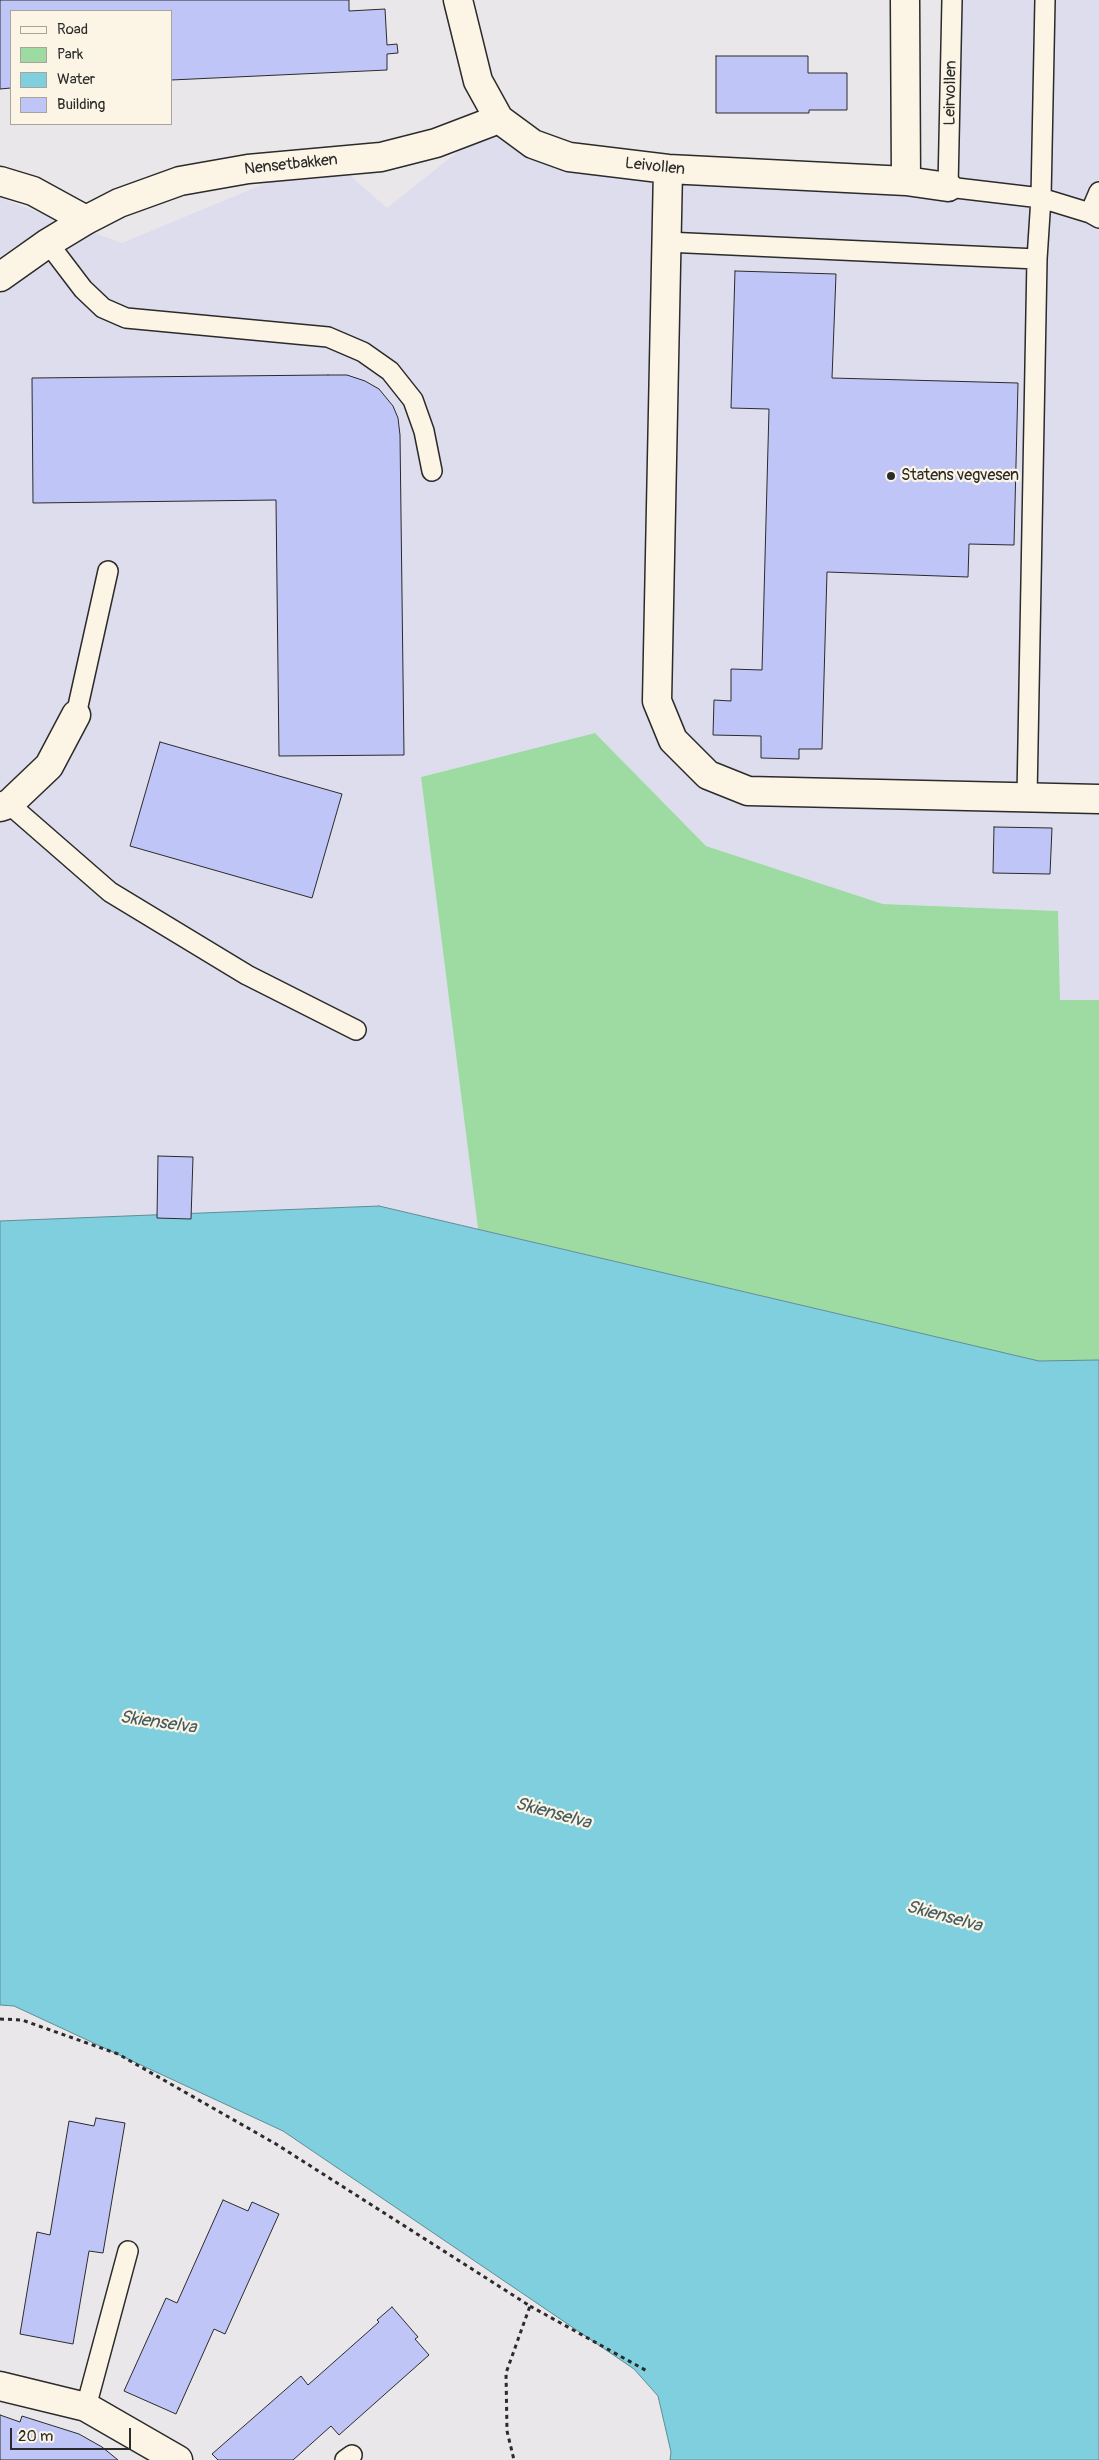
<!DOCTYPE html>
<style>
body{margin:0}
#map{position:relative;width:1099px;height:2460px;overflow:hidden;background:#eae7ea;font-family:Pangolin,sans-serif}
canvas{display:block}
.legend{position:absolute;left:10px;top:10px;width:162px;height:115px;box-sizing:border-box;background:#fcf5e5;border:1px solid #a8a49b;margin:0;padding:6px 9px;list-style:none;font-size:15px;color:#2b2b2b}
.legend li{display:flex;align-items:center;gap:10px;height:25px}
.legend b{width:25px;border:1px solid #a8a49b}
.scale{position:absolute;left:10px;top:2428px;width:121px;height:22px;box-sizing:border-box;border:2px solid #2b2b2b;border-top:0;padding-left:6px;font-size:15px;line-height:18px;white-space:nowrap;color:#2b2b2b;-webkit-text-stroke:4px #fcf5e5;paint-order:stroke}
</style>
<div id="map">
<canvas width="1099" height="2460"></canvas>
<ul class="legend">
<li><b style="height:6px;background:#fcf5e5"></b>Road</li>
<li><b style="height:14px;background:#9ddba3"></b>Park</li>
<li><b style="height:14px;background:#80cfde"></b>Water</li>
<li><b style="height:14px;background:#bfc6f7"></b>Building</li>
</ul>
<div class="scale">20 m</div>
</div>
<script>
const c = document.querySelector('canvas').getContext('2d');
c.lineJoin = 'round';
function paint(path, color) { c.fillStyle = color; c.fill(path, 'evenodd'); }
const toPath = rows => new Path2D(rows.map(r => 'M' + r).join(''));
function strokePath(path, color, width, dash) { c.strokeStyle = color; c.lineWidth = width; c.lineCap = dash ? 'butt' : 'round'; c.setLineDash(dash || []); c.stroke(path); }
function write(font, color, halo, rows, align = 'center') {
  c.font = font + ' Pangolin,sans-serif'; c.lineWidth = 4.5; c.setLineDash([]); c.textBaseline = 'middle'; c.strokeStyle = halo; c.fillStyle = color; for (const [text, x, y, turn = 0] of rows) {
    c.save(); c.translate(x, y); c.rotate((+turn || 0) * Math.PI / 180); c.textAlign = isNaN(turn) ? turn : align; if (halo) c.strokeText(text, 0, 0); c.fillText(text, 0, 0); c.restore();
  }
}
paint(toPath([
 [952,0,1099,0,1099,1000,1060,1000,1058,911,883,904,706,846,595,733,421,777,478,1229,379,1206,0,1221,0,198,122,243,329,157,387,208,499,119,533,144,948,187]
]), '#dde');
paint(toPath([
 [595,733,706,846,883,904,1058,911,1060,1000,1099,1000,1099,1360,1039,1361,478,1229,421,777]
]), '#9ddba3');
const water = toPath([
 [379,1206,1039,1361,1099,1360,1099,2460,670,2460,671,2452,658,2396,634,2369,283,2131,14,2006,0,2005,0,1221,379,1206]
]);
paint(water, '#80cfde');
strokePath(water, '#5e8d96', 1);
const building = toPath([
 [0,0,349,0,349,11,385,9,387,45,397,44,398,53,387,54,387,70,171,80,171,11,11,11,11,88,0,89,0,0],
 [716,56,808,56,808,73,847,73,847,110,809,110,809,113,716,113,716,56],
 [735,271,836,274,832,378,1018,383,1014,545,969,544,968,577,827,572,822,749,799,749,799,759,761,758,761,736,713,735,714,700,731,701,731,669,762,670,769,409,731,408,735,271],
 [328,375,347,375,365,381,379,389,393,406,398,418,400,435,404,755,279,756,276,500,33,503,32,378,328,375],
 [160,742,342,794,312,898,130,846,160,742],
 [994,827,1052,828,1050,874,993,873,994,827],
 [158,1156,193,1157,191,1219,157,1218,158,1156],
 [96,2118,125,2123,103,2253,89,2251,73,2344,20,2334,37,2232,50,2235,69,2121,94,2126,96,2118],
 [223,2200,248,2211,252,2202,279,2214,225,2334,214,2329,176,2414,124,2391,166,2298,177,2303,223,2200],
 [392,2307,418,2337,415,2339,429,2355,339,2435,331,2426,293,2460,218,2460,212,2454,301,2376,308,2385,379,2322,377,2320,392,2307],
 [0,2415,20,2422,22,2416,79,2434,102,2447,118,2460,0,2460,0,2415]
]);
paint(building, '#bfc6f7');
strokePath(building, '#2b2b2b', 1);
const lane = toPath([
 [952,0,948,187,1041,198,1090,213,1099,218],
 [1090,213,1099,192],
 [666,242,1037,259],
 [48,243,83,289,103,308,126,318,328,337,363,352,390,371,413,400,424,431,432,471],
 [76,715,108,571],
 [1027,797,1037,259,1041,198,1045,0],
 [9,804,110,892,247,975,356,1030],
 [86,2407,128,2251],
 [345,2460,352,2455]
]);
const street = toPath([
 [458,0,478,81,499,119,533,144,569,157,668,169,906,181,948,187],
 [905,0,906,181],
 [668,169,657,701,673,740,708,775,748,791,1099,799],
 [0,181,33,191,86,220],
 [0,277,48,243,86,220,119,203,180,181,248,169,381,157,436,143,499,119],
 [0,807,9,804,49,766,76,715],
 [0,2386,86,2407,178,2460]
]);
strokePath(lane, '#2b2b2b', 22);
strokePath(street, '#2b2b2b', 31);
strokePath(toPath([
 [0,2019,22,2020,118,2054,276,2144,530,2306,506,2373,507,2431,514,2460],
 [530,2306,647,2371]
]), '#2b2b2b', 3, [4, 4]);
strokePath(lane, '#fcf5e5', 19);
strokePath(street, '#fcf5e5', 28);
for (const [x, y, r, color] of [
 [891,476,5,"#2b2b2b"]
]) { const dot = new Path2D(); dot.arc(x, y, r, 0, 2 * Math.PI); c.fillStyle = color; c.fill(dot); strokePath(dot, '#fcf5e5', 2); }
write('16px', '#2b2b2b', '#fcf5e5', [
 ["Leirvollen",951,93,-89],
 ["Nensetbakken",291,165,-6],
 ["Leivollen",655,167,6]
]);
write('16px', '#2b2b2b', '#fcf5e5', [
 ["Statens vegvesen",901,476]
], 'left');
write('italic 18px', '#445c61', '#fcf5e5', [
 ["Skienselva",158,1723,8],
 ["Skienselva",553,1814,15],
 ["Skienselva",944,1917,15]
]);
</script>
